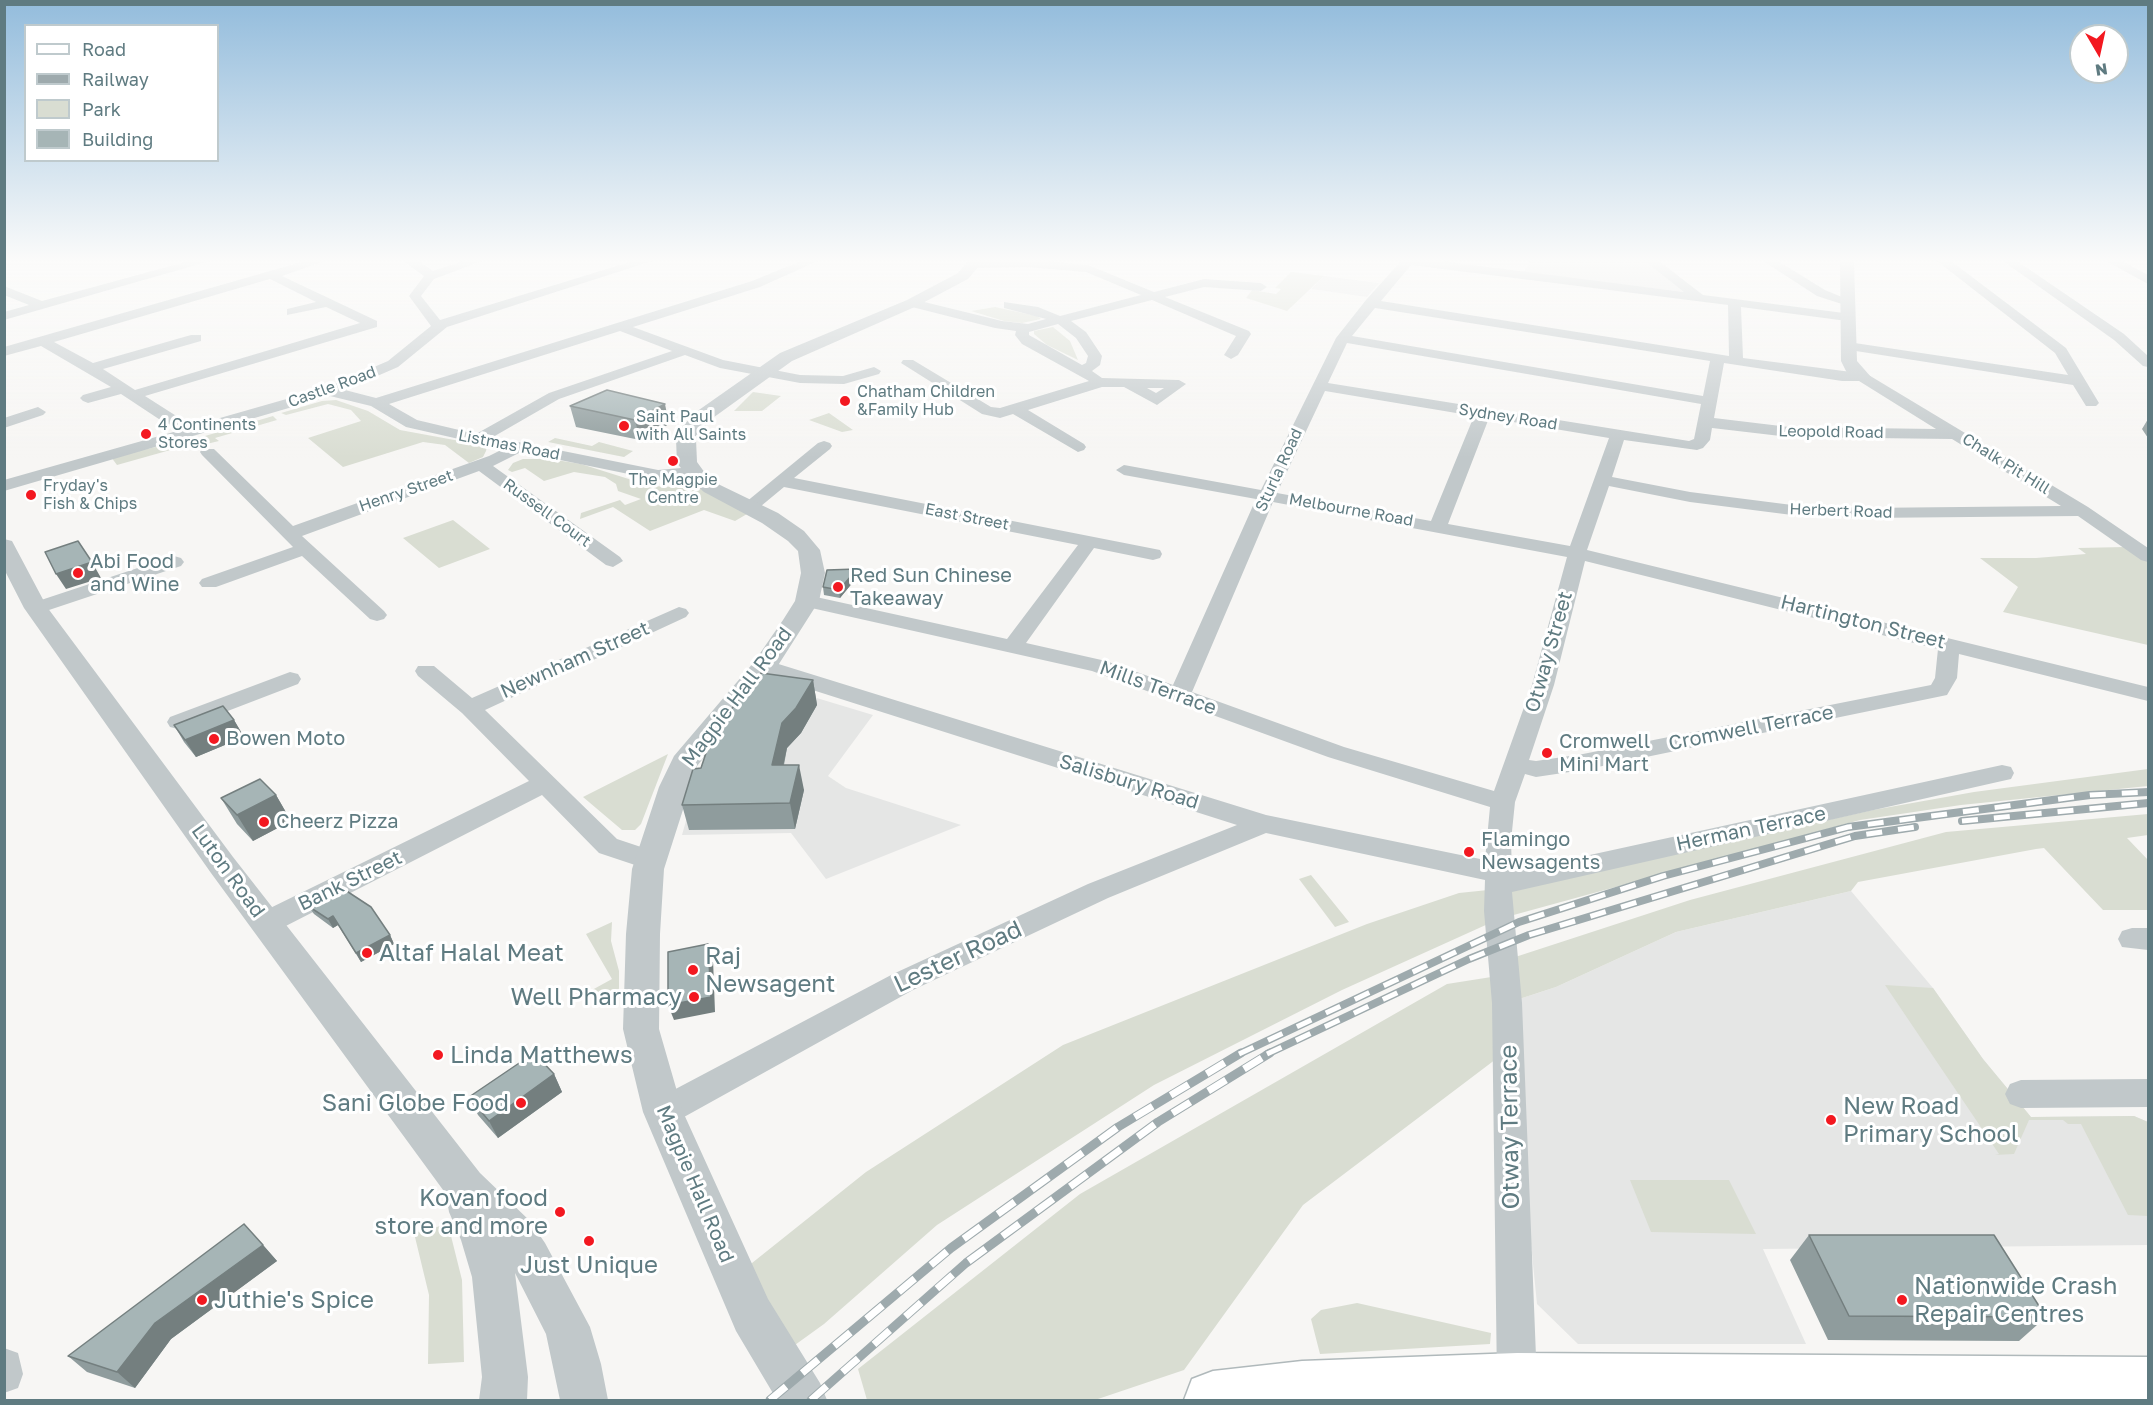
<!DOCTYPE html>
<style>
body{margin:0}
#map{position:relative;width:2153px;height:1405px;overflow:hidden;background:#f7f6f4;font-family:"Golos Text",sans-serif}
canvas{display:block}
.frame{position:absolute;inset:0;border:6px solid #5f7b81;pointer-events:none}
.legend{position:absolute;left:24px;top:24px;width:195px;height:138px;box-sizing:border-box;background:#fff;border:2px solid #bfcacd;margin:0;padding:8px 10px;list-style:none;font-size:18px;color:#5f7b81}
.legend li{display:flex;align-items:center;gap:12px;height:30px}
.legend b{width:30px;border:2px solid #bfcacd}
.north{position:absolute;left:2069px;top:24px;width:60px;height:60px;box-sizing:border-box;background:#fff;border:2px solid #bfcacd;border-radius:50%;rotate:171deg;font-size:16px;font-weight:700;line-height:24px;text-align:center;color:#5f7b81}
.north::after{content:'';display:block;margin:auto;width:21px;height:27px;background:#f31820;clip-path:polygon(50% 0,100% 100%,50% 72%,0 100%)}
</style>
<div id="map">
<canvas width="2153" height="1405"></canvas>
<div class="frame"></div>
<ul class="legend">
<li><b style="height:8px;background:#fff"></b>Road</li>
<li><b style="height:8px;background:#9eaaad"></b>Railway</li>
<li><b style="height:16px;background:#d9ddd2"></b>Park</li>
<li><b style="height:16px;background:#a6b5b6"></b>Building</li>
</ul>
<div class="north">N</div>
</div>
<script>
const c = document.querySelector('canvas').getContext('2d');
c.lineJoin = 'round';
function paint(path, color) { c.fillStyle = color; c.fill(path, 'evenodd'); }
const toPath = rows => new Path2D(rows.map(r => 'M' + r).join(''));
function strokePath(path, color, width, dash) { c.strokeStyle = color; c.lineWidth = width; c.lineCap = dash ? 'butt' : 'round'; c.setLineDash(dash || []); c.stroke(path); }
function write(font, color, halo, rows, align = 'center') {
  c.font = font + ' "Golos Text",sans-serif'; c.lineWidth = 6; c.setLineDash([]); c.textBaseline = 'middle'; c.strokeStyle = halo; c.fillStyle = color; for (const [text, x, y, turn = 0] of rows) {
    c.save(); c.translate(x, y); c.rotate((+turn || 0) * Math.PI / 180); c.textAlign = isNaN(turn) ? turn : align; if (halo) c.strokeText(text, 0, 0); c.fillText(text, 0, 0); c.restore();
  }
}
paint(toPath([
 [1530,261,1646,261,1685,292,1523,273],
 [1324,276,1379,283,1367,297,1311,289],
 [767,683,873,715,828,776,846,788,961,825,826,879,791,833,682,835,702,764],
 [1851,891,1933,988,1983,1059,2031,1117,2134,1116,2148,1122,2148,1245,1763,1249,1806,1344,1578,1344,1537,1304,1507,1003,1556,987,1676,932]
]), '#e5e6e5');
paint(toPath([
 [1291,272,1324,276,1287,311,1246,298,1252,290,1276,294,1281,289,1275,288],
 [995,307,1037,316,1041,319,1022,323,1004,321,971,311],
 [1053,327,1070,341,1078,360,1047,345,1034,334,1034,331],
 [753,392,781,396,762,411,734,411],
 [336,400,368,411,400,430,487,446,486,451,483,457,469,463,445,445,423,442,343,467,308,438,361,421,351,410,328,404,286,415,281,413,322,401],
 [829,413,853,430,842,432,809,420],
 [273,416,277,420,215,438,219,441,186,449,181,447,117,465,111,457,205,436],
 [555,438,592,446,599,442,633,451,624,457,548,442],
 [523,459,550,459,581,464,651,486,699,488,747,514,735,521,704,510,650,531,613,507,580,519,581,513,620,500,625,505,641,499,618,491,616,484,605,477,574,472,544,481,525,468,512,472,508,470,513,463],
 [453,520,490,549,439,568,403,538],
 [2125,547,2148,561,2148,645,2003,612,2018,587,1980,558,2036,558,2086,554,2078,548],
 [668,754,641,824,635,830,622,830,583,797],
 [2148,769,2148,786,1961,805,1860,820,1499,919,1342,990,1154,1085,937,1225,824,1324,788,1350,747,1267,866,1172,1063,1045,1367,924,1459,893,1488,890,1500,892,1873,810,1974,792],
 [2148,814,2148,835,2127,838,2148,860,2148,910,2103,910,2044,848,2036,849,1858,882,1851,891,1676,932,1556,987,1507,1003,1508,1050,1303,1205,1184,1370,1095,1400,867,1400,858,1369,1080,1194,1447,984,1504,975,1503,961,1690,900,1946,832],
 [1311,875,1328,896,1349,922,1335,927,1299,879],
 [612,922,611,941,619,971,619,988,616,1004,607,1007,592,990,612,979,586,934],
 [1885,985,1933,988,1983,1059,2031,1117,2134,1116,2148,1122,2148,1216,2128,1215,2081,1124,2068,1124,2063,1120,2029,1120,2014,1154,1995,1155,1999,1154],
 [1630,1180,1729,1180,1756,1234,1651,1232],
 [448,1224,462,1280,464,1362,428,1364,429,1295,414,1233],
 [1357,1303,1491,1333,1490,1344,1320,1354,1311,1319,1321,1310]
]), '#d9ddd2');
const primary = toPath([
 [1517,1353,2148,1357,2148,1400,1184,1400,1192,1379,1213,1371,1302,1361,1517,1353]
]);
strokePath(primary, '#b0b9bb', 3);
paint(toPath([
 [189,261,210,261,4,320,4,312,29,305,4,295,4,286,42,301,189,261],
 [305,261,325,261,282,276,377,321,377,327,145,396,192,426,325,388,388,361,431,326,409,296,424,276,403,261,419,261,433,271,463,261,482,261,434,279,421,296,440,320,633,261,652,261,447,327,398,367,345,390,376,398,752,281,801,261,818,261,760,287,633,327,723,360,800,375,843,376,874,367,881,371,879,374,844,384,800,383,720,368,685,355,559,399,493,437,658,470,693,467,701,472,693,477,658,480,521,452,493,466,620,557,623,561,613,567,606,565,479,471,302,536,384,611,387,615,384,619,377,621,370,619,302,556,216,587,202,587,199,583,202,579,293,547,202,455,200,452,202,449,214,449,293,526,489,456,503,449,406,427,371,406,330,396,4,491,4,480,177,431,121,394,88,403,83,401,80,398,83,395,111,387,41,346,4,356,4,347,305,261],
 [270,279,316,302,287,309,287,315,326,307,360,323,135,390,103,369,201,341,201,335,191,335,93,363,54,342,270,279],
 [620,331,672,351,549,393,476,434,417,420,389,404,620,331],
 [972,261,1045,261,1088,265,1154,292,1204,279,1261,283,1267,287,1261,291,1204,287,1165,297,1249,331,1251,334,1238,355,1231,359,1224,355,1236,336,1152,300,1071,321,1086,332,1102,356,1100,365,1092,371,1102,378,1179,380,1186,384,1157,405,1124,387,1102,387,1028,410,1084,444,1086,447,1084,450,1078,452,1013,414,1000,418,982,414,901,363,903,360,913,360,991,407,1000,408,1089,381,1022,344,1015,335,1016,331,995,328,908,306,906,303,912,299,1002,321,1028,324,1046,319,1004,308,1004,302,1038,307,1060,316,1141,295,1086,272,1026,267,975,268,969,264,972,261],
 [1058,324,1076,338,1088,356,1086,363,1082,365,1029,335,1029,332,1058,324],
 [1147,388,1164,388,1156,393,1147,388],
 [1401,261,1441,261,1684,292,1645,261,1659,261,1703,295,1852,314,1854,317,1847,321,1741,307,1743,358,1867,374,2088,507,2148,548,2148,562,2141,560,2078,516,1862,518,1792,515,1690,502,1609,486,1587,550,2148,687,2148,701,1959,654,1957,678,1947,695,1583,770,1536,777,1525,774,1515,802,1511,841,1512,872,2002,765,2011,767,2014,773,2011,779,2002,781,1512,892,1522,1003,1537,1382,1531,1396,1520,1400,1503,1396,1497,1382,1492,1003,1484,911,1485,880,1266,833,1108,898,913,990,675,1122,663,1126,651,1122,647,1112,651,1102,893,974,1088,884,1237,825,756,672,753,667,756,662,772,662,1266,815,1485,860,1490,807,1328,757,1092,671,807,607,800,605,797,601,800,597,807,595,1007,639,1078,545,784,487,755,511,749,512,740,507,818,443,824,441,830,443,832,446,830,449,794,478,1160,550,1162,554,1160,558,1153,560,1094,548,1026,643,1106,661,1173,685,1256,499,1124,475,1116,470,1124,465,1261,490,1336,338,1366,300,1401,261],
 [1411,265,1728,305,1729,356,1381,301,1411,265],
 [1375,308,1710,361,1703,396,1352,336,1375,308],
 [1347,343,1701,404,1694,439,1689,441,1328,383,1347,343],
 [1724,363,1842,381,1859,381,1936,429,1789,427,1714,418,1724,363],
 [1325,391,1474,416,1431,521,1277,493,1325,391],
 [1489,418,1609,438,1570,546,1448,524,1489,418],
 [1712,428,1789,437,1952,439,2061,506,1862,508,1792,505,1690,492,1612,477,1624,440,1697,450,1703,448,1710,440,1712,428],
 [1273,502,1567,557,1532,685,1494,791,1344,747,1192,692,1273,502],
 [1585,561,1938,649,1935,678,1931,685,1583,754,1536,761,1529,760,1554,685,1585,561],
 [1763,261,1778,261,1825,290,1854,302,1848,306,1817,296,1763,261],
 [1937,261,1951,261,2066,348,2099,403,2096,406,2086,406,2073,385,1843,349,1843,343,1848,342,2068,375,2055,353,1937,261],
 [2003,261,2017,261,2124,334,2148,356,2148,367,2143,366,2114,340,2003,261],
 [2106,261,2122,261,2148,275,2148,284,2106,261],
 [38,407,46,412,43,415,4,428,4,418,38,407],
 [174,556,181,558,184,562,181,566,43,612,29,612,26,608,29,604,174,556],
 [679,607,686,609,689,613,686,617,485,710,617,839,659,853,663,860,659,867,650,870,599,853,542,795,276,931,266,934,256,931,252,923,256,915,529,781,462,713,418,676,415,671,418,666,434,666,472,698,679,607],
 [290,672,298,674,301,679,298,684,186,727,178,729,170,727,167,722,170,717,290,672],
 [2132,928,2148,928,2148,950,2122,947,2118,939,2122,931,2132,928],
 [2148,1079,2148,1107,2021,1108,2010,1104,2005,1094,2010,1084,2021,1080,2148,1079],
 [4,1348,18,1353,23,1374,18,1388,4,1393,4,1348]
]), '#c1c8ca');
paint(toPath([
 [968,261,983,261,968,279,917,306,792,361,710,420,696,439,697,462,705,473,718,484,778,513,804,531,820,550,825,573,819,601,777,667,697,766,664,869,660,934,659,1029,683,1112,768,1299,820,1383,827,1400,777,1400,736,1331,643,1112,623,1029,626,934,632,869,659,787,674,756,754,662,783,620,795,601,801,573,798,551,788,541,762,523,704,492,691,481,677,463,676,439,683,426,696,412,780,353,907,300,958,273,968,261],
 [1840,261,1854,261,1857,361,1871,377,1862,382,1848,375,1841,361,1840,261],
 [4,539,12,541,47,607,233,857,480,1173,530,1221,545,1243,590,1327,601,1364,608,1400,560,1400,546,1334,515,1273,528,1377,527,1400,479,1400,482,1377,472,1277,461,1240,449,1212,446,1194,211,873,24,608,4,569,4,539]
]), '#c1c8ca');
paint(primary, '#fff');
const railFar1 = toPath([
 [1962,821,2148,803],
 [1239,1054,1519,922,1663,876,1848,827,2090,795,2148,792],
 [1267,1054,1469,959,1529,935,1855,836,1915,827]
]);
const rail = toPath([
 [770,1400,951,1248,1118,1127,1241,1053],
 [811,1400,966,1263,1158,1122,1270,1053]
]);
strokePath(railFar1, '#9eaaad', 8);
strokePath(rail, '#9eaaad', 9);
strokePath(railFar1, '#fff', 5, [16]);
strokePath(rail, '#fff', 7, [21]);
paint(toPath([
 [570,406,669,424,640,440,576,427],
 [2148,419,2148,438,2142,429],
 [858,576,840,598,824,595,823,587],
 [813,680,817,705,801,733,787,748,784,765,804,790,795,829,689,830,682,805,701,768,753,688],
 [234,720,244,737,196,757,184,742,174,725],
 [276,795,291,821,253,841,237,824,221,798],
 [308,906,390,935,394,944,361,962,338,925,333,928,314,914],
 [554,1074,562,1092,498,1138,478,1115,469,1097],
 [1809,1235,2046,1317,2019,1341,1828,1340,1790,1260],
 [263,1245,277,1261,171,1339,135,1388,87,1372,68,1356]
]), '#8f9c9d');
paint(toPath([
 [665,404,669,424,640,440,635,420],
 [92,562,101,578,66,589,56,574],
 [857,569,858,576,840,598,839,590],
 [813,680,817,705,801,733,787,748,778,790,772,765,782,723],
 [234,720,244,737,196,757,185,740],
 [799,765,804,790,795,829,790,803],
 [276,795,291,821,253,841,237,815],
 [333,916,338,925,333,928,328,919],
 [390,935,394,944,361,962,356,953],
 [708,944,713,959,715,1012,674,1020,668,1005],
 [554,1074,562,1092,498,1138,489,1121],
 [263,1245,277,1261,171,1339,135,1388,117,1372,155,1323]
]), '#747f7f');
const building = toPath([
 [607,390,665,404,635,420,570,406,607,390],
 [78,541,92,562,56,574,45,552,78,541],
 [857,569,839,590,823,587,827,570,857,569],
 [761,673,813,680,796,708,782,723,772,765,799,765,790,803,682,805,693,769,701,768,711,738,743,693,753,688,761,673],
 [223,706,234,720,185,740,174,725,223,706],
 [260,779,276,795,237,815,221,798,260,779],
 [342,888,371,907,390,935,356,953,333,916,328,919,308,906,342,888],
 [708,944,711,997,668,1005,668,952,708,944],
 [534,1053,554,1074,489,1121,469,1097,534,1053],
 [244,1224,263,1245,155,1323,117,1372,68,1356,244,1224],
 [1809,1235,1994,1235,2046,1317,1849,1316,1809,1235]
]);
paint(building, '#a6b5b6');
strokePath(building, '#747f7f', 1.5);
const sky = c.createLinearGradient(0, 0, 0, 458);
sky.addColorStop(0, '#93bcdc');
sky.addColorStop(0.57, '#fbfbfa');
sky.addColorStop(1, '#fbfbfa00');
c.fillStyle = sky;
c.fillRect(0, 0, 2153, 458);
for (const [x, y, r, color] of [
 [845,401,6,"#f31820"],
 [624,426,6,"#f31820"],
 [146,434,6,"#f31820"],
 [673,461,6,"#f31820"],
 [31,495,6,"#f31820"],
 [78,573,6,"#f31820"],
 [838,587,6,"#f31820"],
 [214,739,6,"#f31820"],
 [1547,753,6,"#f31820"],
 [264,822,6,"#f31820"],
 [1469,852,6,"#f31820"],
 [367,953,6,"#f31820"],
 [693,970,6,"#f31820"],
 [694,997,6,"#f31820"],
 [438,1055,6,"#f31820"],
 [521,1103,6,"#f31820"],
 [1831,1120,6,"#f31820"],
 [560,1212,6,"#f31820"],
 [589,1241,6,"#f31820"],
 [202,1300,6,"#f31820"],
 [1902,1300,6,"#f31820"]
]) { const dot = new Path2D(); dot.arc(x, y, r, 0, 2 * Math.PI); c.fillStyle = color; c.fill(dot); strokePath(dot, '#fff', 2); }
write('16px', '#5f7b81', '#fff', [
 ["Castle Road",332,387,-20],
 ["Sydney Road",1508,417,9],
 ["Leopold Road",1831,432,1],
 ["Listmas Road",509,445,11],
 ["Chalk Pit Hill",2006,464,32],
 ["Sturla Road",1279,470,-65],
 ["Henry Street",406,491,-19],
 ["Melbourne Road",1351,510,10],
 ["Herbert Road",1841,511,2],
 ["Russell Court",547,513,36],
 ["East Street",967,517,11]
]);
write('16px', '#5f7b81', '#fff', [
 ["Chatham Children",857,392],
 ["&Family Hub",857,410],
 ["Saint Paul",636,417],
 ["with All Saints",636,435],
 ["4 Continents",158,425],
 ["Stores",158,443],
 ["The Magpie",673,480,"center"],
 ["Centre",673,498,"center"],
 ["Fryday's",43,486],
 ["Fish & Chips",43,504]
], 'left');
write('20px', '#5f7b81', '#fff', [
 ["Abi Food",90,562],
 ["and Wine",90,585],
 ["Red Sun Chinese",850,576],
 ["Takeaway",850,599],
 ["Bowen Moto",226,739],
 ["Cromwell",1559,742],
 ["Mini Mart",1559,765],
 ["Cheerz Pizza",276,822],
 ["Flamingo",1481,840],
 ["Newsagents",1481,863]
], 'left');
write('20px', '#5f7b81', '#fff', [
 ["Hartington Street",1863,622,14],
 ["Otway Street",1549,652,-74],
 ["Newnham Street",575,660,-24],
 ["Mills Terrace",1158,688,20],
 ["Magpie Hall Road",737,697,-53],
 ["Cromwell Terrace",1751,728,-11],
 ["Salisbury Road",1129,782,17],
 ["Herman Terrace",1751,829,-12],
 ["Luton Road",228,871,54],
 ["Bank Street",350,881,-26],
 ["Magpie Hall Road",695,1184,67]
]);
write('24px', '#5f7b81', '#fff', [
 ["Altaf Halal Meat",379,953],
 ["Raj",705,956],
 ["Newsagent",705,984],
 ["Well Pharmacy",682,997,"right"],
 ["Linda Matthews",450,1055],
 ["Sani Globe Food",509,1103,"right"],
 ["New Road",1843,1106],
 ["Primary School",1843,1134],
 ["Kovan food",548,1198,"right"],
 ["store and more",548,1226,"right"],
 ["Just Unique",589,1265,"center"],
 ["Nationwide Crash",1914,1286],
 ["Repair Centres",1914,1314],
 ["Juthie's Spice",214,1300]
], 'left');
write('24px', '#5f7b81', '#fff', [
 ["Lester Road",958,957,-25],
 ["Otway Terrace",1510,1127,-91]
]);
</script>
